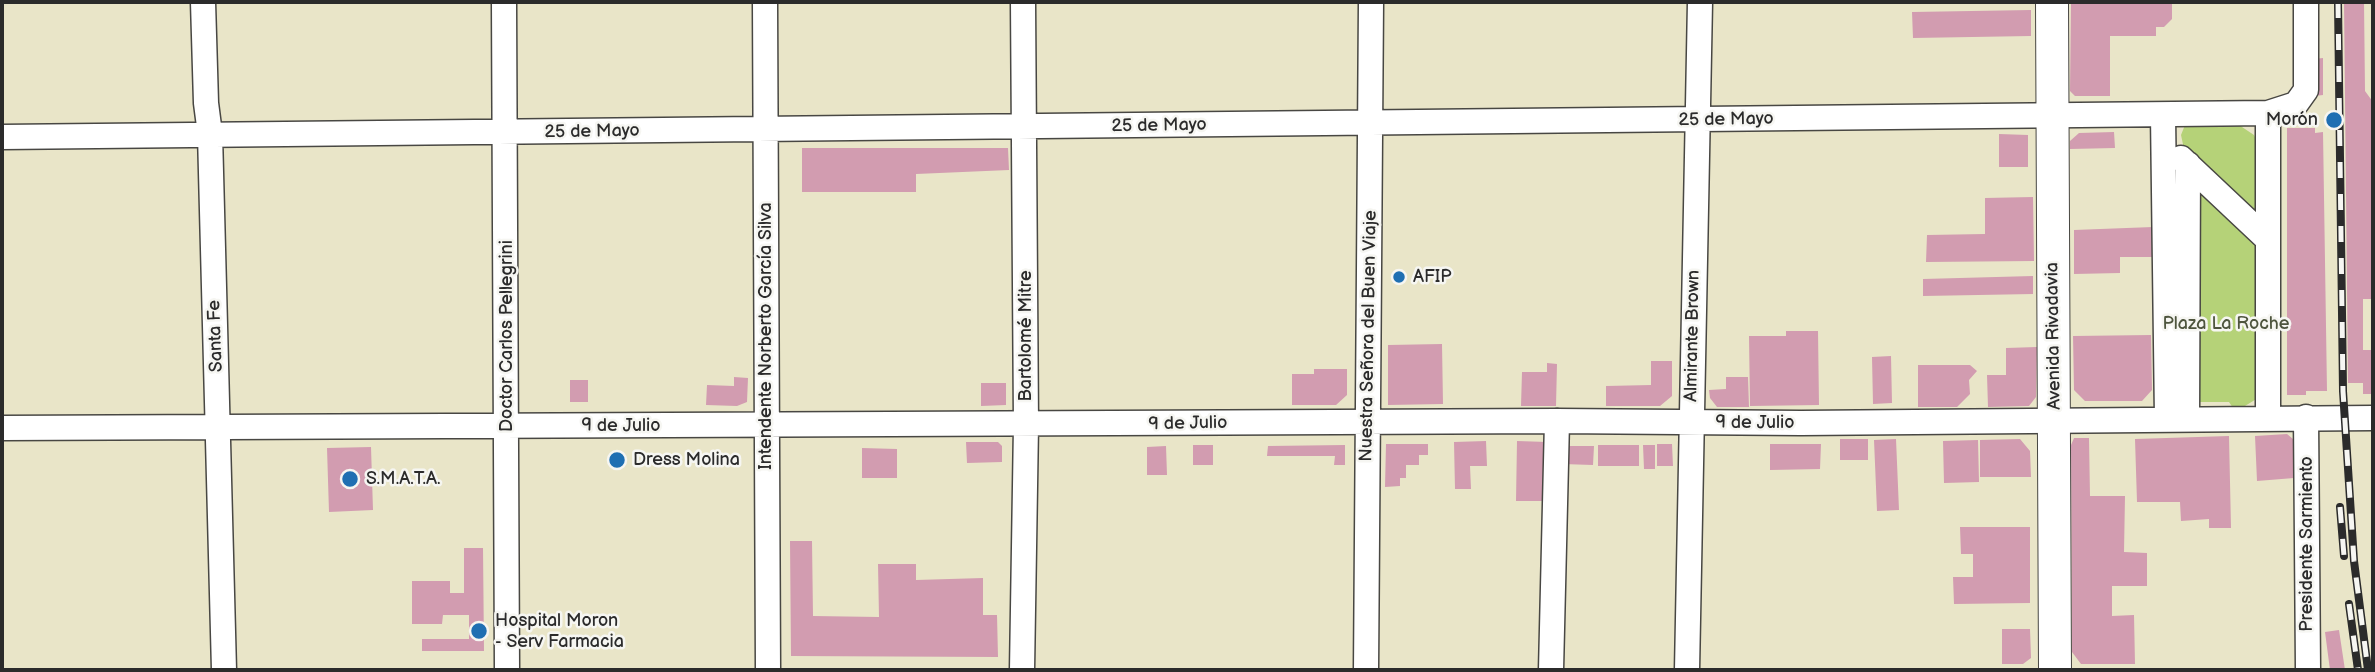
<!DOCTYPE html>
<meta charset="utf-8">
<style>
body{margin:0}
#map{position:relative;width:2375px;height:672px;overflow:hidden;background:#e9e5c8;font-family:"Balsamiq Sans",sans-serif}
canvas{display:block}
.frame{position:absolute;inset:0;border:4px solid #2b2b2b;pointer-events:none}
</style>
<div id="map">
<canvas width="2375" height="672"></canvas>
<div class="frame"></div>
</div>
<script>
const c = document.querySelector('canvas').getContext('2d');
c.lineJoin = 'round';
function paint(path, color) { c.fillStyle = color; c.fill(path, 'evenodd'); }
const toPath = rows => new Path2D(rows.map(r => 'M' + r).join(''));
function strokePath(path, color, width, dash) { c.strokeStyle = color; c.lineWidth = width; c.lineCap = dash ? 'butt' : 'round'; c.setLineDash(dash || []); c.stroke(path); }
function write(font, color, halo, rows, align = 'center') {
  c.font = font + ' "Balsamiq Sans",sans-serif'; c.lineWidth = 5; c.setLineDash([]); c.textBaseline = 'middle'; c.strokeStyle = halo; c.fillStyle = color; for (const [text, x, y, turn = 0] of rows) {
    c.save(); c.translate(x, y); c.rotate((+turn || 0) * Math.PI / 180); c.textAlign = isNaN(turn) ? turn : align; if (halo) c.strokeText(text, 0, 0); c.fillText(text, 0, 0); c.restore();
  }
}
paint(toPath([
 [2236,123,2254,135,2258,143,2258,398,2240,409,2233,408,2229,402,2194,402,2184,149,2181,135,2185,125]
]), '#b5d278');
paint(toPath([
 [2071,2,2172,2,2172,19,2164,27,2156,27,2156,36,2110,36,2110,96,2075,96,2070,91],
 [2344,2,2364,2,2365,91,2373,102,2373,299,2363,299,2363,350,2373,350,2373,394,2363,394,2363,383,2348,383],
 [2031,10,2031,36,1913,38,1912,12],
 [2323,58,2323,95,2315,96,2314,59],
 [2287,128,2315,128,2315,133,2323,132,2327,391,2306,391,2306,395,2287,395],
 [2114,132,2115,148,2070,149,2070,141,2079,133],
 [1999,134,2028,135,2028,167,1999,167],
 [802,148,1008,148,1009,170,916,174,916,192,802,192],
 [2033,197,2034,261,1926,262,1927,235,1985,234,1985,198],
 [2153,227,2152,257,2120,257,2120,273,2074,274,2074,230],
 [2033,276,2033,294,1923,296,1923,279],
 [1786,331,1818,331,1819,405,1750,406,1749,336,1786,336],
 [2151,335,2152,390,2142,401,2085,401,2074,390,2073,336],
 [1442,344,1443,404,1388,405,1388,345],
 [2037,347,2036,397,2029,406,1988,407,1987,375,2006,375,2006,348],
 [1891,356,1892,403,1873,404,1872,357],
 [1651,361,1672,361,1672,396,1660,406,1606,406,1606,386,1651,385],
 [1547,363,1557,364,1556,406,1521,406,1522,372,1547,372],
 [1918,365,1970,365,1977,371,1969,380,1970,394,1957,407,1918,407],
 [1314,369,1347,369,1347,395,1336,405,1292,405,1292,374,1314,374],
 [734,377,748,378,747,402,737,406,706,405,707,385,734,386],
 [1726,377,1748,377,1749,407,1717,407,1710,398,1709,390,1726,389],
 [570,380,588,380,588,402,570,402],
 [981,383,1006,383,1006,405,981,406],
 [2287,434,2293,439,2294,478,2257,481,2255,436],
 [2229,436,2231,528,2209,528,2209,519,2181,521,2180,502,2137,502,2135,439],
 [2074,438,2089,438,2090,496,2125,496,2124,552,2147,553,2147,586,2112,586,2112,616,2134,615,2135,664,2081,664,2072,652,2071,445],
 [1840,439,1868,439,1868,460,1840,460],
 [1896,439,1899,510,1877,511,1874,440],
 [2020,439,2030,451,2031,477,1980,477,1980,440],
 [1978,440,1979,482,1944,483,1943,441],
 [1486,441,1487,466,1470,466,1471,489,1455,489,1454,442],
 [1517,441,1547,442,1547,501,1516,501],
 [966,442,998,442,1002,446,1002,462,967,463],
 [1386,444,1428,444,1428,455,1419,455,1419,465,1406,465,1406,478,1400,478,1400,486,1385,487],
 [1657,444,1672,444,1673,466,1657,466],
 [1770,444,1821,444,1820,469,1770,470],
 [1193,445,1213,445,1213,465,1193,465],
 [1345,445,1345,465,1334,465,1335,456,1267,456,1268,446],
 [1598,445,1639,445,1639,466,1598,466],
 [1643,445,1655,445,1655,469,1644,469],
 [1166,446,1167,475,1147,475,1147,447],
 [1562,446,1594,446,1593,465,1562,464],
 [371,447,373,510,329,512,327,448],
 [862,448,897,449,897,478,862,478],
 [1960,527,2030,527,2030,603,1954,604,1953,577,1973,577,1973,554,1961,554],
 [790,541,812,541,813,616,879,617,878,564,916,564,916,580,983,578,983,615,997,615,998,657,791,656],
 [464,548,483,548,484,651,422,651,422,639,469,639,469,615,443,615,442,624,412,624,412,581,450,581,450,593,464,593],
 [2002,629,2030,629,2031,658,2023,664,2002,664],
 [2339,630,2345,670,2330,670,2325,632]
]), '#d29cb0');
const minor = toPath([
 [203,2,206,103,210,134,224,670],
 [504,2,507,670],
 [765,2,768,670],
 [2268,113,2268,418],
 [2163,115,2167,419],
 [2,137,2268,113,2296,104,2306,90,2306,2],
 [2181,158,2267,239],
 [2306,417,2308,670],
 [2187,418,2188,164],
 [2,428,1557,421,1801,423,2373,418],
 [1022,670,1026,425,1023,2],
 [1366,670,1371,2],
 [1551,670,1557,421],
 [1687,670,1700,2]
]);
const major = toPath([
 [2052,2,2055,670]
]);
strokePath(minor, '#484743', 27);
strokePath(major, '#484743', 34);
strokePath(minor, '#fff', 24);
strokePath(major, '#fff', 32);
const rail = toPath([
 [2338,2,2343,391,2354,561,2368,670],
 [2340,507,2344,556],
 [2349,604,2358,670]
]);
strokePath(rail, '#2b2b2b', 8);
strokePath(rail, '#f6f6f2', 5, [16]);
for (const [x, y, r, color] of [
 [2334,120,9,"#1f6fb2"],
 [1399,277,7,"#1f6fb2"],
 [617,460,9,"#1f6fb2"],
 [350,479,9,"#1f6fb2"],
 [479,631,9,"#1f6fb2"]
]) { const dot = new Path2D(); dot.arc(x, y, r, 0, 2 * Math.PI); c.fillStyle = color; c.fill(dot); strokePath(dot, '#f6f6f2', 2.5); }
write('18px', '#2b2b2b', '#f6f6f2', [
 ["25 de Mayo",1726,120,-1],
 ["25 de Mayo",1159,126,-1],
 ["25 de Mayo",592,132,-1],
 ["Santa Fe",216,336,-92],
 ["Doctor Carlos Pellegrini",507,336,-90],
 ["Intendente Norberto García Silva",766,336,-90],
 ["Bartolomé Mitre",1026,336,-90],
 ["Nuestra Señora del Buen Viaje",1369,336,-89],
 ["Almirante Brown",1693,336,-89],
 ["Avenida Rivadavia",2054,336,-91],
 ["9 de Julio",1755,423],
 ["9 de Julio",1188,424,-1],
 ["9 de Julio",621,426],
 ["Presidente Sarmiento",2307,544,-90]
]);
write('18px', '#2b2b2b', '#f6f6f2', [
 ["Morón",2318,120,"right"],
 ["AFIP",1413,277],
 ["Dress Molina",633,460],
 ["S.M.A.T.A.",366,479],
 ["Hospital Moron",495,621],
 ["- Serv Farmacia",495,642]
], 'left');
write('18px', '#4e553e', '#f6f6f2', [
 ["Plaza La Roche",2226,324]
]);
</script>
